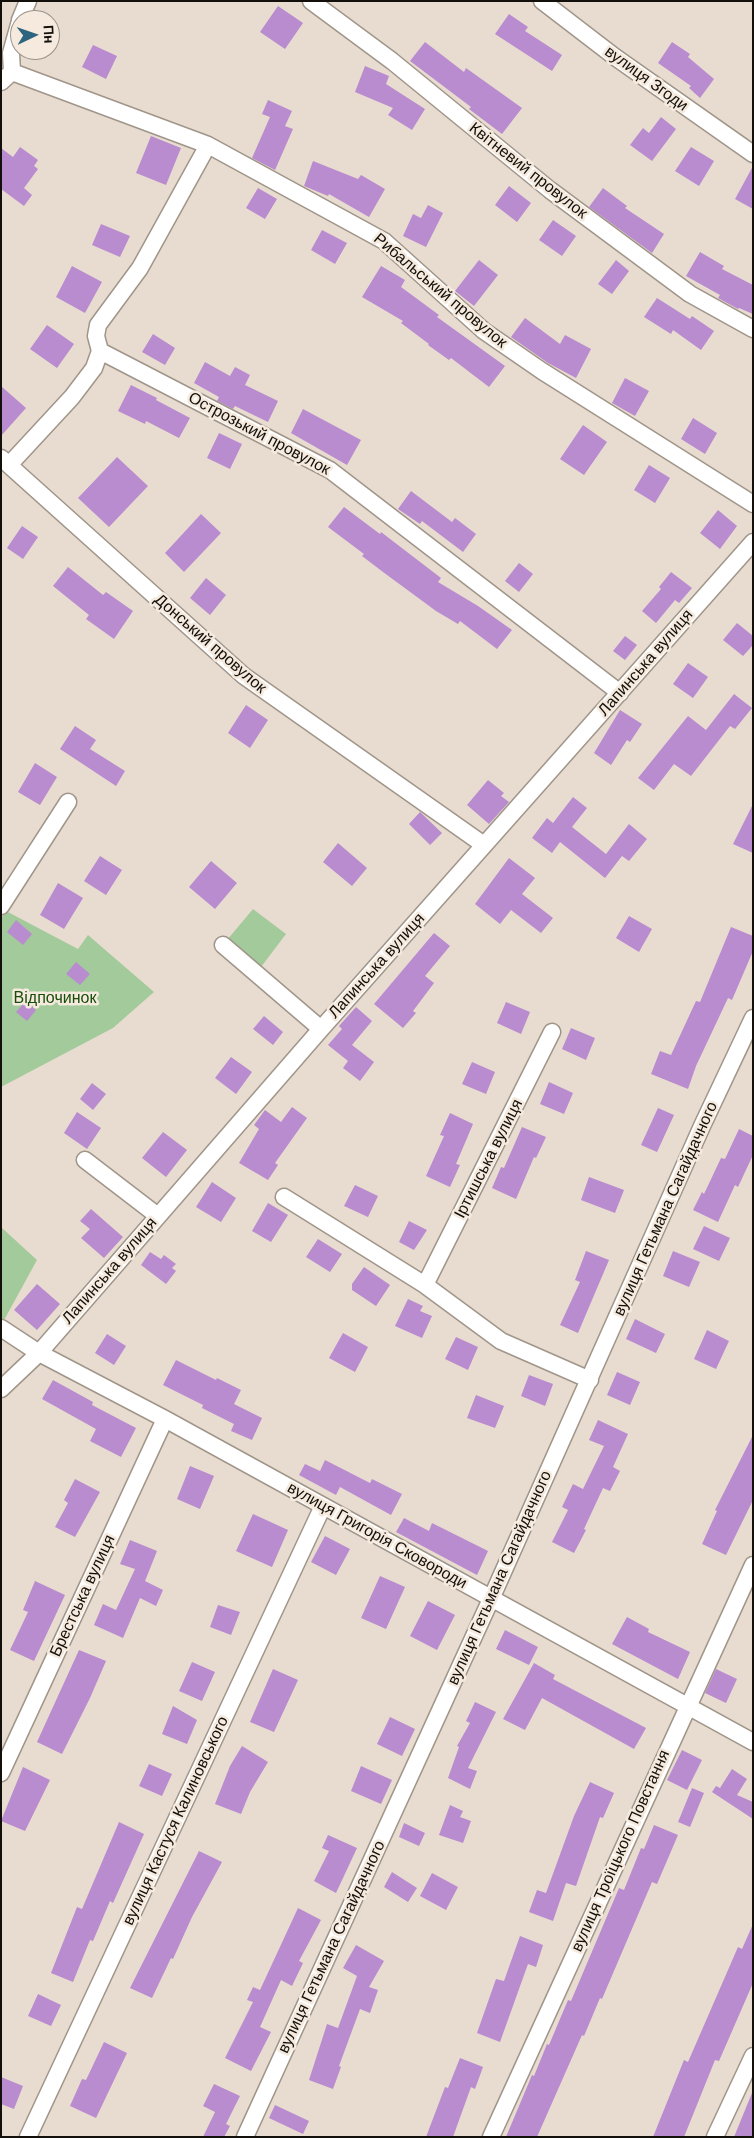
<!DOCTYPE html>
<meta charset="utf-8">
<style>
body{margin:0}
#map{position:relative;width:754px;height:2138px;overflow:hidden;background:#e8dcd0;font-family:Helvetica,sans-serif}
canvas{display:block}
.frame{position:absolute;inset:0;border:2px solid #13100b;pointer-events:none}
.north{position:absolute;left:10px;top:10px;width:50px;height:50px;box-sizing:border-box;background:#f5eadd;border:1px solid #9b9389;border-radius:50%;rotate:87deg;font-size:14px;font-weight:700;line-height:20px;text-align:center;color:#13100b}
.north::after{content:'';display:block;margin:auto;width:18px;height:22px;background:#2d647f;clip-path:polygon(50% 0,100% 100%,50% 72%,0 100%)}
</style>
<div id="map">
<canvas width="754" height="2138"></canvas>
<div class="frame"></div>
<div class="north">Пн</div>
</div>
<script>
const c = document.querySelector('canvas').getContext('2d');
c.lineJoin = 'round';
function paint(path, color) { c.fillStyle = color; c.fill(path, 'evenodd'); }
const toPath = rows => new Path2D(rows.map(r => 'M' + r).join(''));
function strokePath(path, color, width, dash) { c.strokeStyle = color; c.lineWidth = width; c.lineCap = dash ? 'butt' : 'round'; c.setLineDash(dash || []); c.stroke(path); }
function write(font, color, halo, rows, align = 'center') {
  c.font = font + ' Helvetica,sans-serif'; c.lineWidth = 5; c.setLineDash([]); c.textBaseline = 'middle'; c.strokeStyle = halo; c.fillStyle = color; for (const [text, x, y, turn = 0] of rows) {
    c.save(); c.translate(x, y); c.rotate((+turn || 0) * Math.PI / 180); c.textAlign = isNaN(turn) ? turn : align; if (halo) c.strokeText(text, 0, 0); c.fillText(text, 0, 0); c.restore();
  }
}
paint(toPath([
 [253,909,286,934,261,967,227,940],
 [6,911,78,949,88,935,154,992,113,1028,1,1087,1,918],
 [1,1227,37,1260,3,1322,1,1321]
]), '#a3ca9b');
paint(toPath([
 [278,6,303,23,285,49,260,32],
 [509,14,528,27,525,31,562,55,552,71,495,34],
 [425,42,464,72,466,68,522,108,502,134,469,109,471,107,410,61],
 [672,42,690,54,688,57,714,79,700,98,689,88,691,86,658,63],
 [93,45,117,56,106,79,82,67],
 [365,66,389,76,386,84,425,109,412,130,388,115,393,108,355,92],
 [268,100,292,111,285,126,293,129,275,170,252,158,270,117,262,114],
 [661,117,676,129,652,161,630,145,643,128,649,133],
 [151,136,181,148,166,185,136,173],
 [20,147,38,160,34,166,38,169,24,188,32,195,24,206,1,189,1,148,13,157],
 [691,147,714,161,699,186,675,171],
 [313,161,358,179,361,175,385,189,369,217,329,194,328,196,304,186],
 [753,166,753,209,735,199],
 [509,186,531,203,517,222,495,205],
 [258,188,277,199,265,219,246,208],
 [603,188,627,206,625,208,664,234,652,253,589,207],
 [428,205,443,213,426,247,403,236,413,214,421,218],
 [553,220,576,236,562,256,539,240],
 [101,224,130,236,120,257,92,245],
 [322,230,347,243,335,264,311,250],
 [700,252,724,266,722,269,753,285,753,314,739,308,738,309,718,298,720,295,686,276],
 [479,260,498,275,474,306,455,291],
 [616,260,629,271,612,294,598,284],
 [72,266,102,282,85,313,56,297],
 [381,266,405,280,401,287,439,315,437,317,505,366,489,387,451,358,449,360,428,345,429,344,401,323,403,321,362,297],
 [657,298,690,319,692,316,714,331,701,350,673,330,671,334,644,317],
 [525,318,560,344,565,335,591,349,576,378,548,363,511,337],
 [47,325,74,344,57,368,30,349],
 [153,334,175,348,165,365,142,352],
 [205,362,230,376,235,367,250,375,245,385,278,401,268,422,235,406,233,409,217,401,219,397,194,383],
 [625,378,649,391,635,416,612,403],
 [131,385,157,398,156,400,190,418,179,438,146,421,145,424,118,411],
 [1,386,26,408,1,436],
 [303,409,361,440,347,465,291,433],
 [693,418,717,433,705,454,681,439],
 [583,425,607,442,584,475,560,459],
 [219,433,242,444,230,469,207,458],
 [117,457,148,486,109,527,78,498],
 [649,465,670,478,655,503,634,490],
 [411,491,452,522,455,518,476,534,463,552,422,521,420,524,398,509],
 [344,507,380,534,381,532,441,578,438,582,478,606,512,630,497,649,460,621,458,624,436,611,383,572,362,556,364,554,328,527],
 [718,510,737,526,720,549,700,533],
 [201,514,221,533,184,572,165,553],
 [22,526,38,537,23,559,7,548],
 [519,563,533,574,519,592,505,581],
 [68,567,103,595,106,592,133,611,114,639,86,619,89,615,53,586],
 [671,572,692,588,679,603,675,600,656,623,642,611,661,589,659,587],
 [206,578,226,595,210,615,190,598],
 [737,623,753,636,753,645,743,656,723,640],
 [625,636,637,645,625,660,613,651],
 [688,663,708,677,693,698,673,684],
 [734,694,752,708,735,729,730,726,691,776,674,764,654,790,638,778,688,716,706,730],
 [246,705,268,720,250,748,228,733],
 [620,710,642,724,630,742,627,740,611,765,594,753],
 [75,726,96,740,90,749,125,771,116,786,60,749],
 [35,763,57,777,40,805,18,792],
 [488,780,504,793,501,796,509,802,489,824,467,805],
 [573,797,587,808,572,827,606,854,629,824,647,839,629,861,622,856,605,878,560,842,552,853,532,838,547,818,553,823],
 [753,804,753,853,733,844],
 [420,812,442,833,430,845,409,824],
 [338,843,367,868,352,886,323,862],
 [100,856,122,870,106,895,84,881],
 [509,858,535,878,522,894,553,918,541,933,511,910,500,924,475,904],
 [211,861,237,883,215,909,189,887],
 [58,883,83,898,64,929,40,915],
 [629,916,652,929,639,952,616,938],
 [16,920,32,934,23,945,7,932],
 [731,927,753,936,753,951,732,1000,728,998,696,1066,688,1089,651,1074,660,1051,671,1055,696,1001,700,1002],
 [434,933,450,946,425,976,434,983,413,1011,416,1013,403,1028,374,1004],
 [76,962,90,974,80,985,66,974],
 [26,1001,36,1010,27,1021,16,1012],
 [506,1002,530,1012,521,1034,497,1023],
 [356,1007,372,1021,352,1045,374,1062,360,1081,343,1068,348,1061,328,1045,342,1029,339,1026],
 [264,1016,283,1032,273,1045,253,1029],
 [571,1028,595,1038,586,1060,562,1049],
 [231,1057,252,1072,236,1094,215,1078],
 [472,1062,495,1072,486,1094,462,1084],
 [549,1082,573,1093,564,1114,540,1104],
 [92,1083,106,1094,93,1110,80,1099],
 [292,1107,307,1118,275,1163,278,1165,268,1180,239,1163,259,1129,254,1125,265,1110,281,1122],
 [658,1108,674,1115,657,1152,641,1145],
 [77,1112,101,1128,87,1149,64,1133],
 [450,1113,473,1124,456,1164,460,1165,450,1187,426,1176,444,1136,440,1135],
 [522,1127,546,1137,536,1158,534,1157,516,1199,492,1188,501,1167,504,1168],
 [739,1129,753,1136,753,1155,738,1187,735,1185,718,1222,693,1210,702,1192,704,1194,721,1158,725,1159],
 [163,1132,187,1150,166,1177,142,1158],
 [589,1177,624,1190,615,1213,581,1200],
 [212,1182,236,1198,221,1222,196,1207],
 [355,1185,378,1196,368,1217,344,1206],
 [268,1203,288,1215,271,1242,252,1231],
 [91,1209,123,1237,104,1258,81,1238,90,1229,80,1221],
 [409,1221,427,1230,414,1250,399,1242],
 [704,1226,730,1238,719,1261,693,1249],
 [318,1239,342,1254,330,1272,306,1257],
 [586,1251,609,1260,578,1333,560,1325,580,1282,575,1280],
 [673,1251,700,1262,689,1287,663,1276],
 [150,1252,161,1259,164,1255,176,1264,172,1268,176,1271,166,1284,141,1265],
 [364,1267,390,1285,376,1306,352,1290,352,1284],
 [37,1284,60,1304,37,1330,14,1310],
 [408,1299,423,1306,420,1311,432,1316,422,1338,395,1326],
 [635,1319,665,1334,656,1353,626,1339],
 [707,1330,729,1341,716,1369,694,1359],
 [343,1333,368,1347,355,1372,329,1358],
 [107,1334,126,1346,114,1365,95,1353],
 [456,1337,478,1347,468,1370,445,1359],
 [176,1360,216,1380,217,1378,241,1390,234,1404,262,1418,252,1440,231,1431,234,1424,202,1408,203,1405,163,1385],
 [617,1372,640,1382,630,1405,607,1395],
 [529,1375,553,1384,545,1406,521,1396],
 [53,1380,93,1402,92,1405,136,1428,121,1457,90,1441,96,1429,42,1399],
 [476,1395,504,1406,495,1428,467,1418],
 [598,1420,628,1434,613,1467,620,1471,610,1491,603,1488,584,1529,586,1530,574,1553,552,1542,568,1510,562,1507,573,1484,583,1489,604,1446,589,1440],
 [753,1435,753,1500,726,1555,702,1544,717,1511,715,1510],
 [325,1460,370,1483,372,1479,402,1494,391,1515,340,1487,336,1495,299,1475,305,1464,320,1471],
 [190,1466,214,1476,200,1509,177,1499],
 [75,1479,100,1492,75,1537,55,1527,68,1503,64,1500],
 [253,1514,288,1530,272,1567,236,1551],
 [404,1518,429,1531,432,1523,488,1551,477,1575,396,1532],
 [325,1536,350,1549,336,1575,311,1562],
 [130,1540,157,1551,145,1581,163,1590,156,1606,140,1598,123,1638,94,1625,103,1604,116,1610,135,1569,120,1564],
 [380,1576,405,1587,386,1629,361,1618],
 [35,1581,65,1595,34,1661,10,1650,28,1612,23,1610],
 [428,1601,455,1615,437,1650,410,1636],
 [218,1605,240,1612,231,1635,210,1627],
 [627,1617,649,1629,648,1632,690,1652,678,1679,612,1644],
 [505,1630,538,1647,529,1665,496,1649],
 [79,1650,106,1661,90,1698,62,1754,37,1742],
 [192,1662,215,1672,202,1701,179,1691],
 [534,1663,555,1675,553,1679,646,1728,634,1749,542,1698,525,1730,503,1719],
 [273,1669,298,1680,274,1732,250,1722],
 [716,1669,737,1679,726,1703,705,1693],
 [475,1702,496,1712,468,1768,477,1771,470,1789,448,1778,459,1747,457,1746,470,1723,466,1721],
 [173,1706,197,1720,187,1744,162,1734],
 [390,1717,415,1729,402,1756,377,1744],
 [242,1746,268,1762,250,1792,241,1814,215,1804,230,1766],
 [682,1750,702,1760,687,1790,667,1780],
 [149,1764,172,1774,162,1796,139,1786],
 [361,1766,392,1780,381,1804,351,1791],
 [23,1767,50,1780,25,1831,1,1821],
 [732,1769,747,1779,737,1795,753,1802,753,1819,712,1792,716,1786,720,1788],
 [590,1782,614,1793,603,1818,600,1817,576,1886,566,1883,553,1921,529,1912,537,1890,546,1893,574,1816],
 [692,1788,704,1793,690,1827,678,1822],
 [450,1805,463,1811,460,1817,471,1821,463,1843,439,1835],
 [119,1822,144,1834,113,1903,110,1901,93,1941,90,1940,73,1982,51,1973,77,1907,82,1909],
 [404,1823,425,1833,419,1846,399,1837],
 [654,1825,678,1835,657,1884,652,1882,602,1999,600,1998,584,2036,582,2035,537,2137,506,2137,532,2075,534,2076,547,2044,549,2045,568,2000,571,2001,619,1888,624,1890,641,1848,644,1849],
 [328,1835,357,1848,336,1893,314,1881,329,1851,322,1848],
 [199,1851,222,1862,192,1917,173,1959,171,1958,152,1998,130,1988],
 [392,1872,417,1888,408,1902,384,1887],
 [432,1873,458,1887,446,1910,420,1896],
 [298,1908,321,1920,299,1961,303,1963,292,1986,281,1980,260,2027,271,2032,251,2071,225,2058,253,2002,247,2000,253,1987,260,1990],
 [753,1924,753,1983,719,2061,715,2060,684,2137,653,2137,684,2060,688,2062,738,1947,742,1949],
 [520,1936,543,1945,536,1967,528,1964,500,2042,477,2033,496,1979,504,1981],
 [356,1945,384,1961,369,1987,378,1990,370,2013,360,2009,339,2066,341,2067,333,2089,309,2080,327,2024,338,2028,357,1976,343,1968],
 [38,1994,61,2005,51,2026,28,2016],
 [104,2042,127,2053,96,2118,70,2106,82,2079,86,2080],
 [460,2058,483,2067,475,2089,471,2087,453,2137,426,2137,445,2087,448,2088],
 [1,2077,23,2086,14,2109,1,2104],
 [214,2084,240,2096,226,2124,230,2126,224,2137,203,2137,215,2112,203,2106],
 [752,2093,753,2137,734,2137],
 [275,2105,309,2121,303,2134,269,2118]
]), '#b98bcf');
const street = toPath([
 [311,1,392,61,550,190,690,294,753,329],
 [542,1,615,57,753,154],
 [20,20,28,1],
 [12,72,11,53,20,21],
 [1,82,12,72,208,145,384,241,484,331,542,371,753,504],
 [100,351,96,336,98,325,140,268,208,145],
 [1,458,244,676,484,845],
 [9,465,72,397,94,368,100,351,330,470,620,693],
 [1,906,68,802],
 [223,945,321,1029],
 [85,1160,158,1216],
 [284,1197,425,1285,501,1341,590,1380],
 [425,1285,552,1032],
 [1,1328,39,1353,165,1419,753,1742],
 [1,1389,39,1353,321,1029,753,542],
 [1,1773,165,1419],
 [28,2137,323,1506],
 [245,2137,491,1599,702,1126,753,1018],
 [491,2137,753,1565],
 [715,2137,753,2056]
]);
strokePath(street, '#a09589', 19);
strokePath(street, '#fff', 16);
write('16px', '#13100b', '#f5eadd', [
 ["вулиця Згоди",646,79,36],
 ["Квітневий провулок",528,171,38],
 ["Рибальський провулок",440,291,40],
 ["Острозький провулок",259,434,28],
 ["Донський провулок",210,644,41],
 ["Лапинська вулиця",646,663,-49],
 ["Лапинська вулиця",377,966,-48],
 ["Іртишська вулиця",489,1159,-63],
 ["вулиця Гетьмана Сагайдачного",666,1209,-66],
 ["Лапинська вулиця",110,1271,-49],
 ["вулиця Григорія Сковороди",377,1536,29],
 ["вулиця Гетьмана Сагайдачного",500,1578,-66],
 ["Брестська вулиця",83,1596,-65],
 ["вулиця Кастуся Калиновського",176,1821,-65],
 ["вулиця Троїцького Повстання",621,1851,-66],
 ["вулиця Гетьмана Сагайдачного",332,1947,-65]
]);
write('16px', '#164d0a', '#f5eadd', [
 ["Відпочинок",55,999]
]);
</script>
